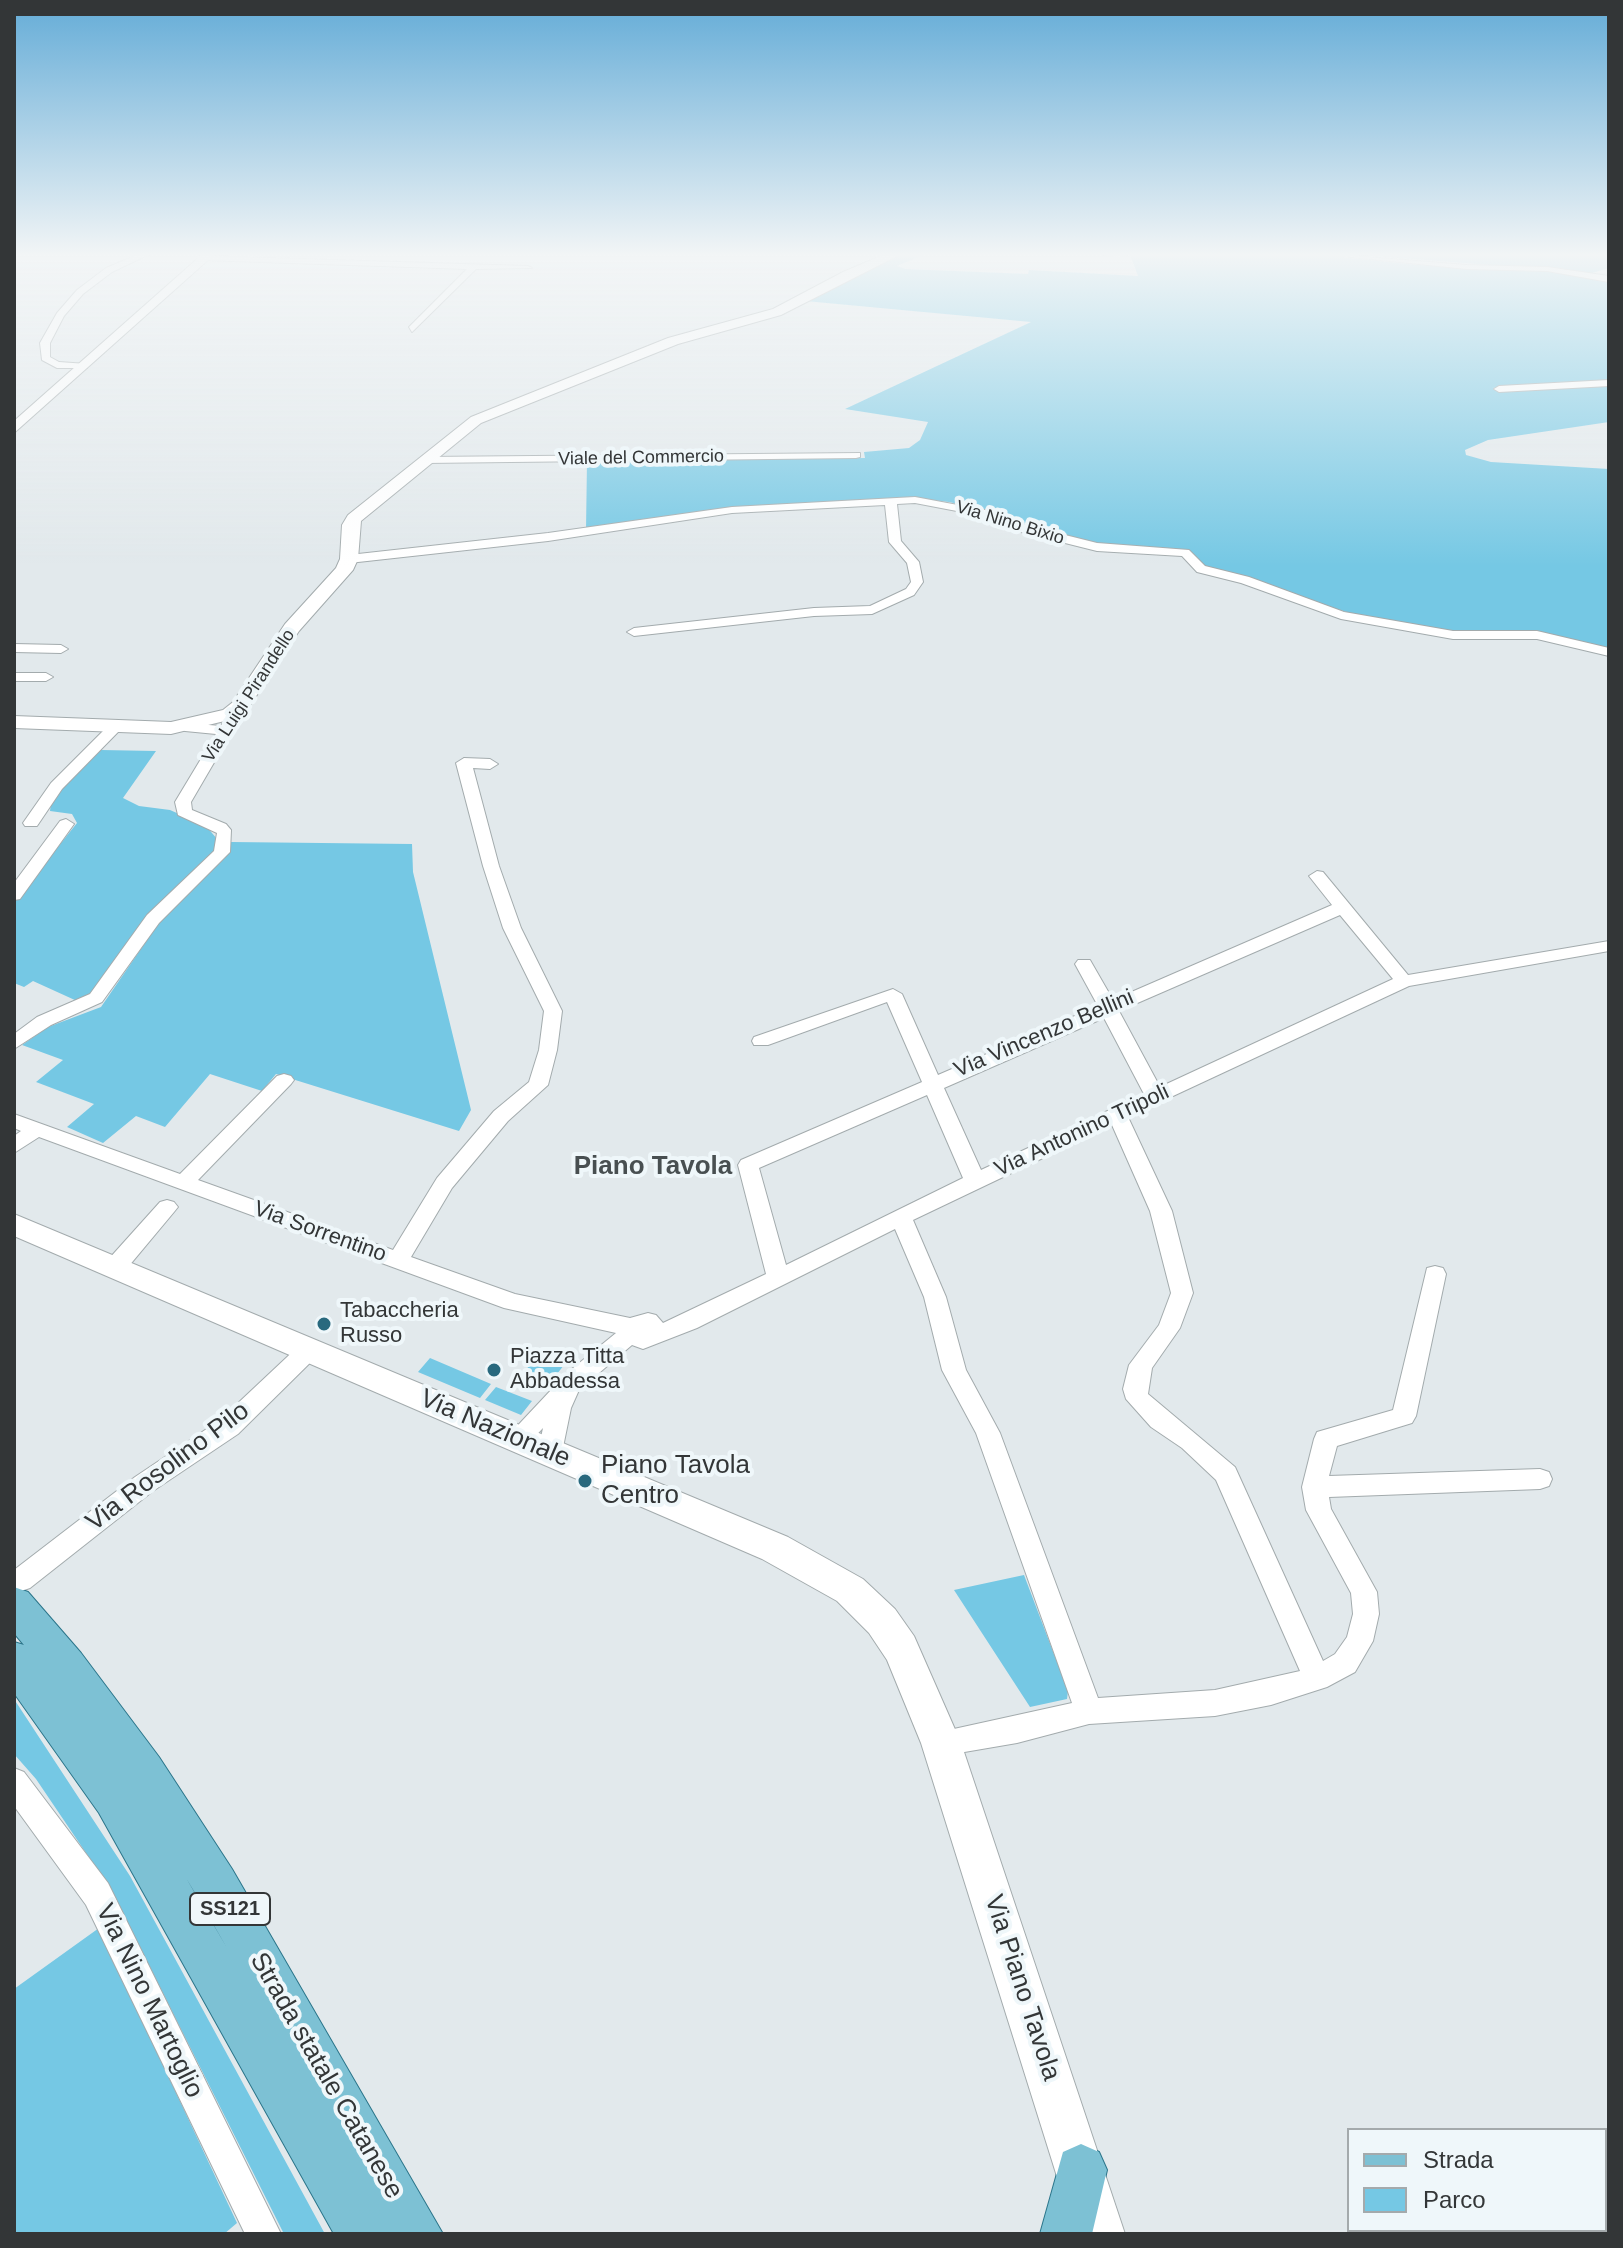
<!DOCTYPE html>
<style>
body{margin:0}
#map{position:relative;width:1623px;height:2248px;overflow:hidden;background:#e2e9ec;font-family:Helvetica,sans-serif}
canvas{display:block}
.frame{position:absolute;inset:0;border:16px solid #333637;pointer-events:none}
.legend{position:absolute;left:1347px;top:2128px;width:260px;height:104px;box-sizing:border-box;background:#eff7fa;border:2px solid #a4aaac;margin:0;padding:10px 14px;list-style:none;font-size:24px;color:#333637}
.legend li{display:flex;align-items:center;gap:16px;height:40px}
.legend b{width:40px;border:2px solid #a4aaac}
</style>
<div id="map">
<canvas width="1623" height="2248"></canvas>
<div class="frame"></div>
<ul class="legend">
<li><b style="height:10px;background:#7dc1d4"></b>Strada</li>
<li><b style="height:22px;background:#75c8e4"></b>Parco</li>
</ul>
</div>
<script>
const c = document.querySelector('canvas').getContext('2d');
c.lineJoin = 'round';
function paint(path, color) { c.fillStyle = color; c.fill(path, 'evenodd'); }
const toPath = rows => new Path2D(rows.map(r => 'M' + r).join(''));
function strokePath(path, color, width, dash) { c.strokeStyle = color; c.lineWidth = width; c.lineCap = dash ? 'butt' : 'round'; c.setLineDash(dash || []); c.stroke(path); }
function write(font, color, halo, rows, align = 'center') {
  c.font = font + ' Helvetica,sans-serif'; c.lineWidth = 8; c.setLineDash([]); c.textBaseline = 'middle'; c.strokeStyle = halo; c.fillStyle = color; for (const [text, x, y, turn = 0] of rows) {
    c.save(); c.translate(x, y); c.rotate((+turn || 0) * Math.PI / 180); c.textAlign = isNaN(turn) ? turn : align; if (halo) c.strokeText(text, 0, 0); c.fillText(text, 0, 0); c.restore();
  }
}
paint(toPath([
 [904,252,931,252,897,266,906,269,1028,274,1029,270,1138,276,1129,252,1293,252,1418,265,1529,268,1609,280,1609,381,1491,388,1609,385,1609,422,1488,440,1465,450,1466,455,1491,462,1609,469,1609,650,1537,633,1452,633,1353,614,1207,569,1190,551,1110,547,1019,526,992,512,949,502,911,498,773,506,586,530,587,461,865,458,864,452,909,448,920,440,928,422,845,409,1031,322,805,301],
 [1323,252,1609,252,1609,268,1592,273],
 [101,750,156,751,123,798,139,806,170,810,206,826,218,840,214,854,96,990,77,1001,33,981,24,987,14,983,14,902,77,823,72,814,50,811,51,803,74,773],
 [231,842,412,844,413,872,471,1110,459,1131,276,1074,262,1091,210,1074,165,1127,136,1116,103,1143,67,1127,94,1104,36,1082,63,1060,22,1045,48,1027,101,1007,167,911,225,858],
 [538,1355,564,1365,543,1392,516,1382],
 [430,1358,491,1384,480,1398,418,1372],
 [496,1387,532,1401,521,1415,485,1400],
 [1024,1575,1068,1691,1067,1699,1030,1707,954,1590],
 [14,1699,130,1876,325,2234,284,2234,111,1890,36,1779,14,1754],
 [99,1928,237,2223,224,2234,14,2234,14,1989]
]), '#75c8e4');
const street = toPath([
 [144,252,154,252,112,272,83,294,64,316,50,343,50,357,59,362,87,364,87,368,57,368,42,360,40,343,57,313,77,290,106,268,144,252],
 [1075,252,1125,252,1128,254,1124,256,1075,252],
 [1303,252,1467,265,1547,267,1609,276,1609,282,1547,271,1467,269,1303,252],
 [204,256,528,266,532,268,476,269,412,332,409,327,467,269,201,260,204,256],
 [1609,380,1609,386,1499,392,1494,389,1499,386,1609,380],
 [860,453,860,457,856,458,425,463,420,460,425,457,860,453],
 [915,497,990,511,1017,523,1097,543,1189,550,1205,566,1249,577,1344,612,1453,631,1537,631,1609,648,1609,656,1537,639,1453,639,1341,619,1241,583,1197,572,1182,556,1097,551,1009,529,983,516,915,503,897,504,901,541,919,562,923,582,914,595,872,614,814,616,634,636,627,632,634,628,814,608,870,606,906,589,911,582,907,563,889,542,885,505,732,513,548,541,349,563,343,559,349,555,548,533,732,507,915,497],
 [14,644,61,645,68,649,61,653,14,652,14,644],
 [14,673,46,673,53,677,46,681,14,681,14,673],
 [240,702,247,706,191,802,192,810,226,824,231,830,230,852,159,923,102,1002,51,1025,14,1049,14,1034,37,1017,90,994,147,915,214,851,217,833,178,815,175,802,216,734,185,731,178,727,185,723,221,726,235,703,240,702],
 [116,722,123,726,121,729,62,789,37,826,25,826,23,823,51,783,111,723,116,722],
 [464,758,490,759,498,764,490,769,473,768,499,866,521,928,562,1011,557,1050,548,1085,508,1121,452,1188,411,1257,515,1294,630,1318,648,1313,656,1315,663,1323,766,1274,738,1165,741,1160,922,1082,887,1002,768,1045,754,1045,752,1041,754,1037,893,989,902,994,938,1075,1098,1006,1075,964,1078,960,1090,960,1113,1000,1332,905,1309,876,1317,871,1323,872,1408,975,1609,941,1609,951,1409,986,1128,1117,1172,1211,1193,1293,1180,1328,1152,1368,1148,1394,1235,1467,1323,1661,1335,1654,1347,1637,1353,1614,1351,1593,1306,1510,1302,1487,1314,1439,1317,1432,1393,1410,1427,1268,1435,1266,1443,1268,1446,1274,1416,1416,1412,1423,1337,1446,1329,1476,1540,1469,1549,1472,1552,1479,1549,1486,1540,1489,1329,1497,1331,1509,1377,1592,1379,1614,1373,1641,1355,1672,1327,1687,1271,1705,1215,1716,1089,1724,1017,1743,941,1756,931,1752,927,1743,931,1734,1072,1703,976,1433,942,1370,924,1297,895,1229,697,1328,643,1349,632,1345,579,1390,571,1408,562,1452,559,1459,550,1462,541,1459,538,1452,543,1428,527,1445,518,1448,509,1445,506,1438,567,1373,616,1333,504,1308,39,1137,14,1153,14,1136,21,1131,14,1128,14,1114,180,1174,277,1076,284,1074,291,1076,294,1080,291,1084,198,1180,393,1250,437,1178,494,1111,529,1082,539,1050,544,1011,503,928,483,866,456,763,464,758],
 [1340,915,1393,979,1160,1087,1119,1011,1340,915],
 [1104,1018,1144,1094,981,1170,944,1088,1104,1018],
 [927,1095,963,1178,786,1265,759,1168,927,1095],
 [1112,1125,1150,1211,1171,1293,1159,1325,1129,1365,1123,1389,1126,1399,1151,1427,1182,1448,1216,1480,1300,1671,1215,1690,1098,1698,1000,1433,966,1370,946,1297,913,1220,1112,1125],
 [66,819,74,824,20,899,14,900,14,883,60,821,66,819],
 [167,1200,174,1202,178,1207,174,1212,123,1273,107,1273,104,1267,107,1261,160,1202,167,1200],
 [310,1340,318,1343,322,1349,318,1355,238,1434,153,1491,30,1588,21,1591,14,1589,14,1570,135,1477,220,1420,302,1343,310,1340],
 [14,1768,24,1772,108,1883,281,2234,245,2234,86,1905,14,1806,14,1768]
]);
const secondary = toPath([
 [205,252,217,252,14,433,14,421,205,252],
 [890,252,905,252,781,315,678,344,481,423,361,521,358,559,353,570,299,631,247,710,237,718,171,734,14,728,14,716,171,722,223,710,233,702,285,624,336,568,340,559,342,525,348,515,471,417,668,338,773,309,843,272,890,252],
 [14,1214,788,1537,863,1579,895,1609,914,1636,961,1743,1125,2234,1075,2234,921,1743,887,1660,869,1633,837,1601,762,1559,14,1236,14,1214]
]);
const primary = toPath([
 [14,1587,28,1592,81,1653,159,1757,232,1869,443,2234,334,2234,99,1813,14,1693,14,1642,24,1645,14,1633,14,1587],
 [186,1878,200,1901,227,1948,186,1878],
 [1081,2144,1099,2152,1107,2170,1092,2234,1040,2234,1063,2152,1081,2144]
]);
strokePath(street, '#a3abad', 2);
strokePath(secondary, '#a3abad', 2);
strokePath(primary, '#2b758a', 2);
paint(street, '#fff');
paint(secondary, '#fff');
paint(primary, '#7dc1d4');
const sky = c.createLinearGradient(0, 0, 0, 566);
sky.addColorStop(0, '#64acd7');
sky.addColorStop(0.45, '#f2f5f6');
sky.addColorStop(1, '#f2f5f600');
c.fillStyle = sky;
c.fillRect(0, 0, 1623, 566);
for (const [x, y, r, color] of [
 [324,1324,8,"#29697e"],
 [494,1370,8,"#29697e"],
 [585,1481,8,"#29697e"]
]) { const dot = new Path2D(); dot.arc(x, y, r, 0, 2 * Math.PI); c.fillStyle = color; c.fill(dot); strokePath(dot, '#eff7fa', 3); }
write('18px', '#333637', '#eff7fa', [
 ["Viale del Commercio",641,458,-1],
 ["Via Nino Bixio",1010,523,17],
 ["Via Luigi Pirandello",249,696,-57]
]);
for (const [x, y, w] of [
 [230,1909,80]
]) { const box = new Path2D(); box.roundRect(x - w / 2, y - 16, w, 32, 6); c.fillStyle = '#eff7fa'; c.fill(box); strokePath(box, '#333637', 2); }
write('bold 20px', '#333637', null, [
 ["SS121",230,1909]
]);
write('22px', '#333637', '#eff7fa', [
 ["Via Vincenzo Bellini",1044,1034,-23],
 ["Via Antonino Tripoli",1082,1131,-25],
 ["Via Sorrentino",320,1232,20]
]);
write('22px', '#333637', '#eff7fa', [
 ["Tabaccheria",340,1311],
 ["Russo",340,1336],
 ["Piazza Titta",510,1357],
 ["Abbadessa",510,1382]
], 'left');
write('bold 26px', '#484f51', '#eff7fa', [
 ["Piano Tavola",653,1167]
]);
write('26px', '#333637', '#eff7fa', [
 ["Via Nazionale",495,1429,23],
 ["Via Rosolino Pilo",168,1467,-37],
 ["Via Piano Tavola",1022,1988,72],
 ["Via Nino Martoglio",149,2001,64],
 ["Strada statale Catanese",326,2076,60]
]);
write('26px', '#333637', '#eff7fa', [
 ["Piano Tavola",601,1466],
 ["Centro",601,1496]
], 'left');
</script>
